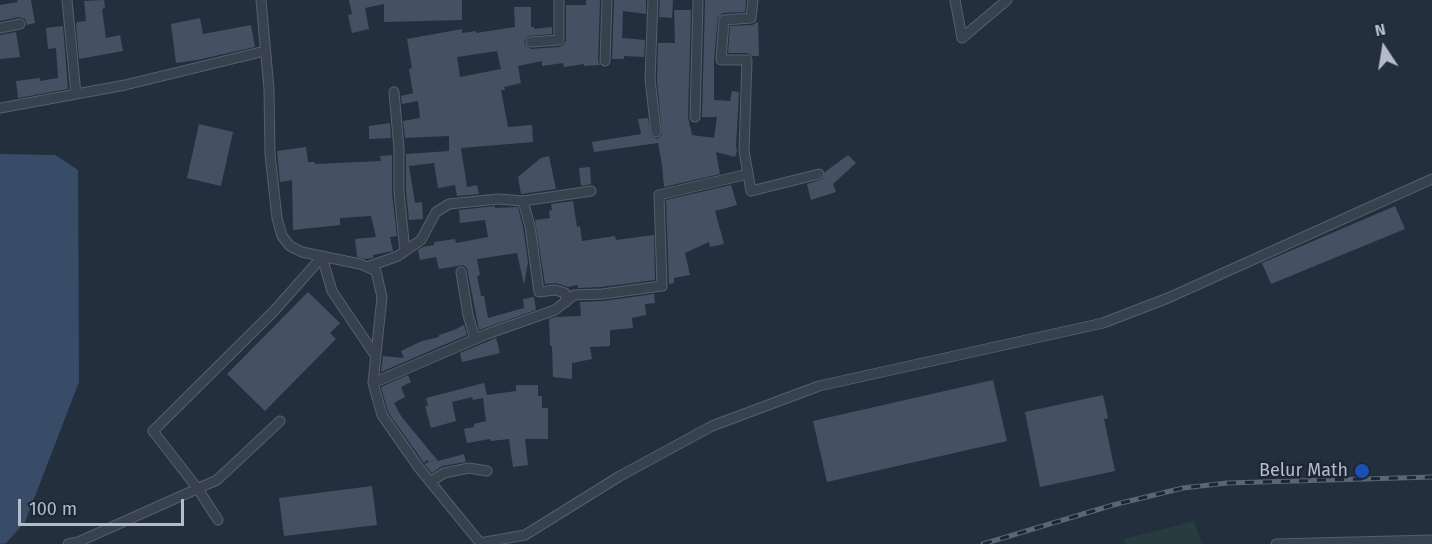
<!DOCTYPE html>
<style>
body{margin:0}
#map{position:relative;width:1432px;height:544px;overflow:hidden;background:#242f3e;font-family:"Fira Sans",sans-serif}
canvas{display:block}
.north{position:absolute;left:1354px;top:18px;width:60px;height:60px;-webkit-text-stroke:4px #1d2633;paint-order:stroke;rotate:348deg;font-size:16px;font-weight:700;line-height:24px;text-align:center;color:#b4bcc9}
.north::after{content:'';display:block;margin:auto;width:21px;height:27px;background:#b4bcc9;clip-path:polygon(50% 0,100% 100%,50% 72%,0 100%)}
.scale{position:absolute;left:18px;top:499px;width:166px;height:27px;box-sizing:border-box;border:3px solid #b4bcc9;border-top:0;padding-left:8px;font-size:18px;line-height:21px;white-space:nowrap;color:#b4bcc9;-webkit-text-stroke:4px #1d2633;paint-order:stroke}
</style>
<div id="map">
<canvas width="1432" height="544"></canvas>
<div class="north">N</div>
<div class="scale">100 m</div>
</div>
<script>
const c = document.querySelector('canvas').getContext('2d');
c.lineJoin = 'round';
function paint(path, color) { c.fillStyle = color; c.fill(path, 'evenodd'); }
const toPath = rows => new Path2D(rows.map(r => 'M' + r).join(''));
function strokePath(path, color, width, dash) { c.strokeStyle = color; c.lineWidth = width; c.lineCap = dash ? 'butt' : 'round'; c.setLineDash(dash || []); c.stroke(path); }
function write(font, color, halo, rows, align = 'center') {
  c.font = font + ' "Fira Sans",sans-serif'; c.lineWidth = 5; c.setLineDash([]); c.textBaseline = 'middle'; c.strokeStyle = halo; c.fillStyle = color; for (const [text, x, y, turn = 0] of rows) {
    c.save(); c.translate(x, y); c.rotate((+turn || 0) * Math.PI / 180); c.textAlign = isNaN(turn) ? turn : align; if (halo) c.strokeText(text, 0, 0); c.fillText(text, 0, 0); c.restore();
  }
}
paint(toPath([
 [1194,521,1202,544,1125,544,1124,539]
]), '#263c3f');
paint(toPath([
 [0,154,55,155,78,170,79,382,25,522,6,543,0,544]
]), '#394c67');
paint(toPath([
 [17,0,31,0,35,23,27,25,25,19,19,17,0,21,0,5,18,2],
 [104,0,105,8,102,9,106,38,120,35,123,51,79,59,76,25,77,22,86,21,84,1],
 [349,0,462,0,462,20,384,22,384,4,365,8,369,29,352,33,348,15,352,14],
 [586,0,600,0,598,61,600,65,584,66,584,64,564,67,563,63,542,66,542,61,518,66,521,83,504,87,505,90,501,90,508,127,532,125,533,142,461,148,467,187,477,185,479,194,457,196,455,185,438,188,434,163,409,166,415,203,422,202,423,219,409,220,406,192,406,154,449,151,449,136,405,138,403,121,420,118,418,101,402,104,401,96,413,93,409,69,412,68,407,39,462,29,462,33,476,31,476,33,515,27,514,7,531,7,531,27,534,27,534,29,552,27,552,34,528,36,524,42,526,46,531,49,559,47,563,45,566,41,566,5,586,5],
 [497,51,501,69,460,77,457,57],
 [614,0,646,0,646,14,623,11,622,38,645,40,644,57,624,56,624,59,612,59],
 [660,0,673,0,672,18,659,17],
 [705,0,746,0,745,12,723,13,718,17,714,59,714,100,730,101,732,91,739,92,736,146,737,151,735,157,716,152,720,174,664,187,662,165,658,143,594,152,592,142,641,134,638,119,648,118,651,136,657,139,662,135,657,79,658,43,675,43,674,10,691,10,688,117,692,135,714,138,717,117,702,117],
 [200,18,203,34,251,25,255,47,197,60,176,63,171,24],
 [758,22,759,56,752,56,747,53,728,53,730,26,752,25],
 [63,26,68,89,18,98,16,81,40,78,40,81,58,78,56,48,48,49,46,28],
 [16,32,20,57,0,59,0,35],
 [390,123,391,138,369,139,369,126],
 [199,124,233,132,221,186,187,178],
 [306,147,308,162,315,162,315,164,381,161,380,156,392,155,392,193,397,236,390,237,393,251,373,255,373,258,365,259,357,257,355,239,376,237,371,216,340,218,340,225,293,230,292,180,280,182,277,151],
 [848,155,856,163,833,184,836,192,811,200,807,184,823,179,825,172],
 [549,156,556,189,521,194,518,177,541,158],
 [590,167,591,184,581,186,579,168],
 [731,185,737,205,715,211,724,244,710,247,709,242,685,253,690,275,674,278,674,283,669,284,666,200],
 [573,201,577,227,580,226,582,241,615,236,616,240,654,235,655,280,601,287,578,288,578,285,568,287,556,283,545,284,535,220,550,218,549,211,552,210,551,204],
 [495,206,495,208,518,207,523,227,528,262,524,285,517,253,477,259,480,275,477,276,481,296,484,296,488,318,524,308,523,299,534,297,536,310,479,330,467,268,463,265,439,269,436,257,420,260,418,250,423,247,434,245,434,242,455,239,456,243,488,237,485,220,460,223,459,210],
 [1395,206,1405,229,1271,284,1262,263],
 [308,292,340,323,330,333,336,339,265,411,227,374],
 [654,294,655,303,645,304,646,315,632,318,633,328,610,330,610,346,590,347,592,359,572,363,572,379,553,377,552,346,550,346,549,319,556,317,581,316,580,302,603,301],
 [464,325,467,335,381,372,383,356,404,358,401,351,422,341,439,337,439,335,454,330],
 [496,338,500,353,462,362,460,353],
 [408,375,411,382,401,387,405,397,394,403,401,416,438,461,464,454,466,462,442,466,432,473,424,464,429,462,427,460,424,463,388,412,381,387],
 [993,380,1007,441,827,482,813,421],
 [484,383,487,395,516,391,516,385,538,385,538,396,542,396,542,408,548,408,548,439,525,439,528,465,513,467,509,439,491,441,490,439,467,443,464,429,474,427,474,424,486,421,483,398,473,400,472,397,452,402,456,421,431,428,425,406,428,406,426,398],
 [1103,395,1108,418,1104,419,1115,471,1040,487,1025,412],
 [372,486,377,525,284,536,279,498]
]), '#455162');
const street = toPath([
 [67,0,76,94],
 [261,0,269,89,270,154,277,218,282,236,290,246,302,252,360,264,376,271,382,297,373,383,382,415,419,468,481,544],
 [653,0,650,79,656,132],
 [753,0,751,18,724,20,721,60,747,60,744,151,751,191,819,174],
 [955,0,962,38,1007,0],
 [0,28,20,24],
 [531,42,559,40,559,0],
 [605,61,607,0],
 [394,92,399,149,399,192,405,251],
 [0,108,125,85,265,51],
 [695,117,698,0],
 [367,267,398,256,421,240,436,212,449,204,498,199,523,201],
 [461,272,468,315,475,339],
 [566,302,565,293,555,290,539,292,530,226,523,201,591,191],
 [373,383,487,334,555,310,574,295,602,294,662,286,659,195,748,174],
 [430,482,444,473,469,468,487,471],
 [218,520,198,489,153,431,274,311,322,257,332,291,375,355],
 [480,543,525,535,620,476,712,426,819,386,1103,323,1168,298,1432,179],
 [68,544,78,542,217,480,280,421],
 [1276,544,1432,540]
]);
strokePath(street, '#565f6c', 11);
strokePath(street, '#38414e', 9);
const rail = toPath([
 [983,544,1113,505,1183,488,1227,483,1432,477]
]);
strokePath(rail, '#5a6575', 5);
strokePath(rail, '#1d2633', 3, [9]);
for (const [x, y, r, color] of [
 [1362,471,8,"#1a4fb4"]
]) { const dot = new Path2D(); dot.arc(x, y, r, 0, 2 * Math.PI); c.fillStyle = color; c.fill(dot); strokePath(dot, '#1d2633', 2); }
write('18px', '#b4bcc9', '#1d2633', [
 ["Belur Math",1348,471]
], 'right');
</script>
